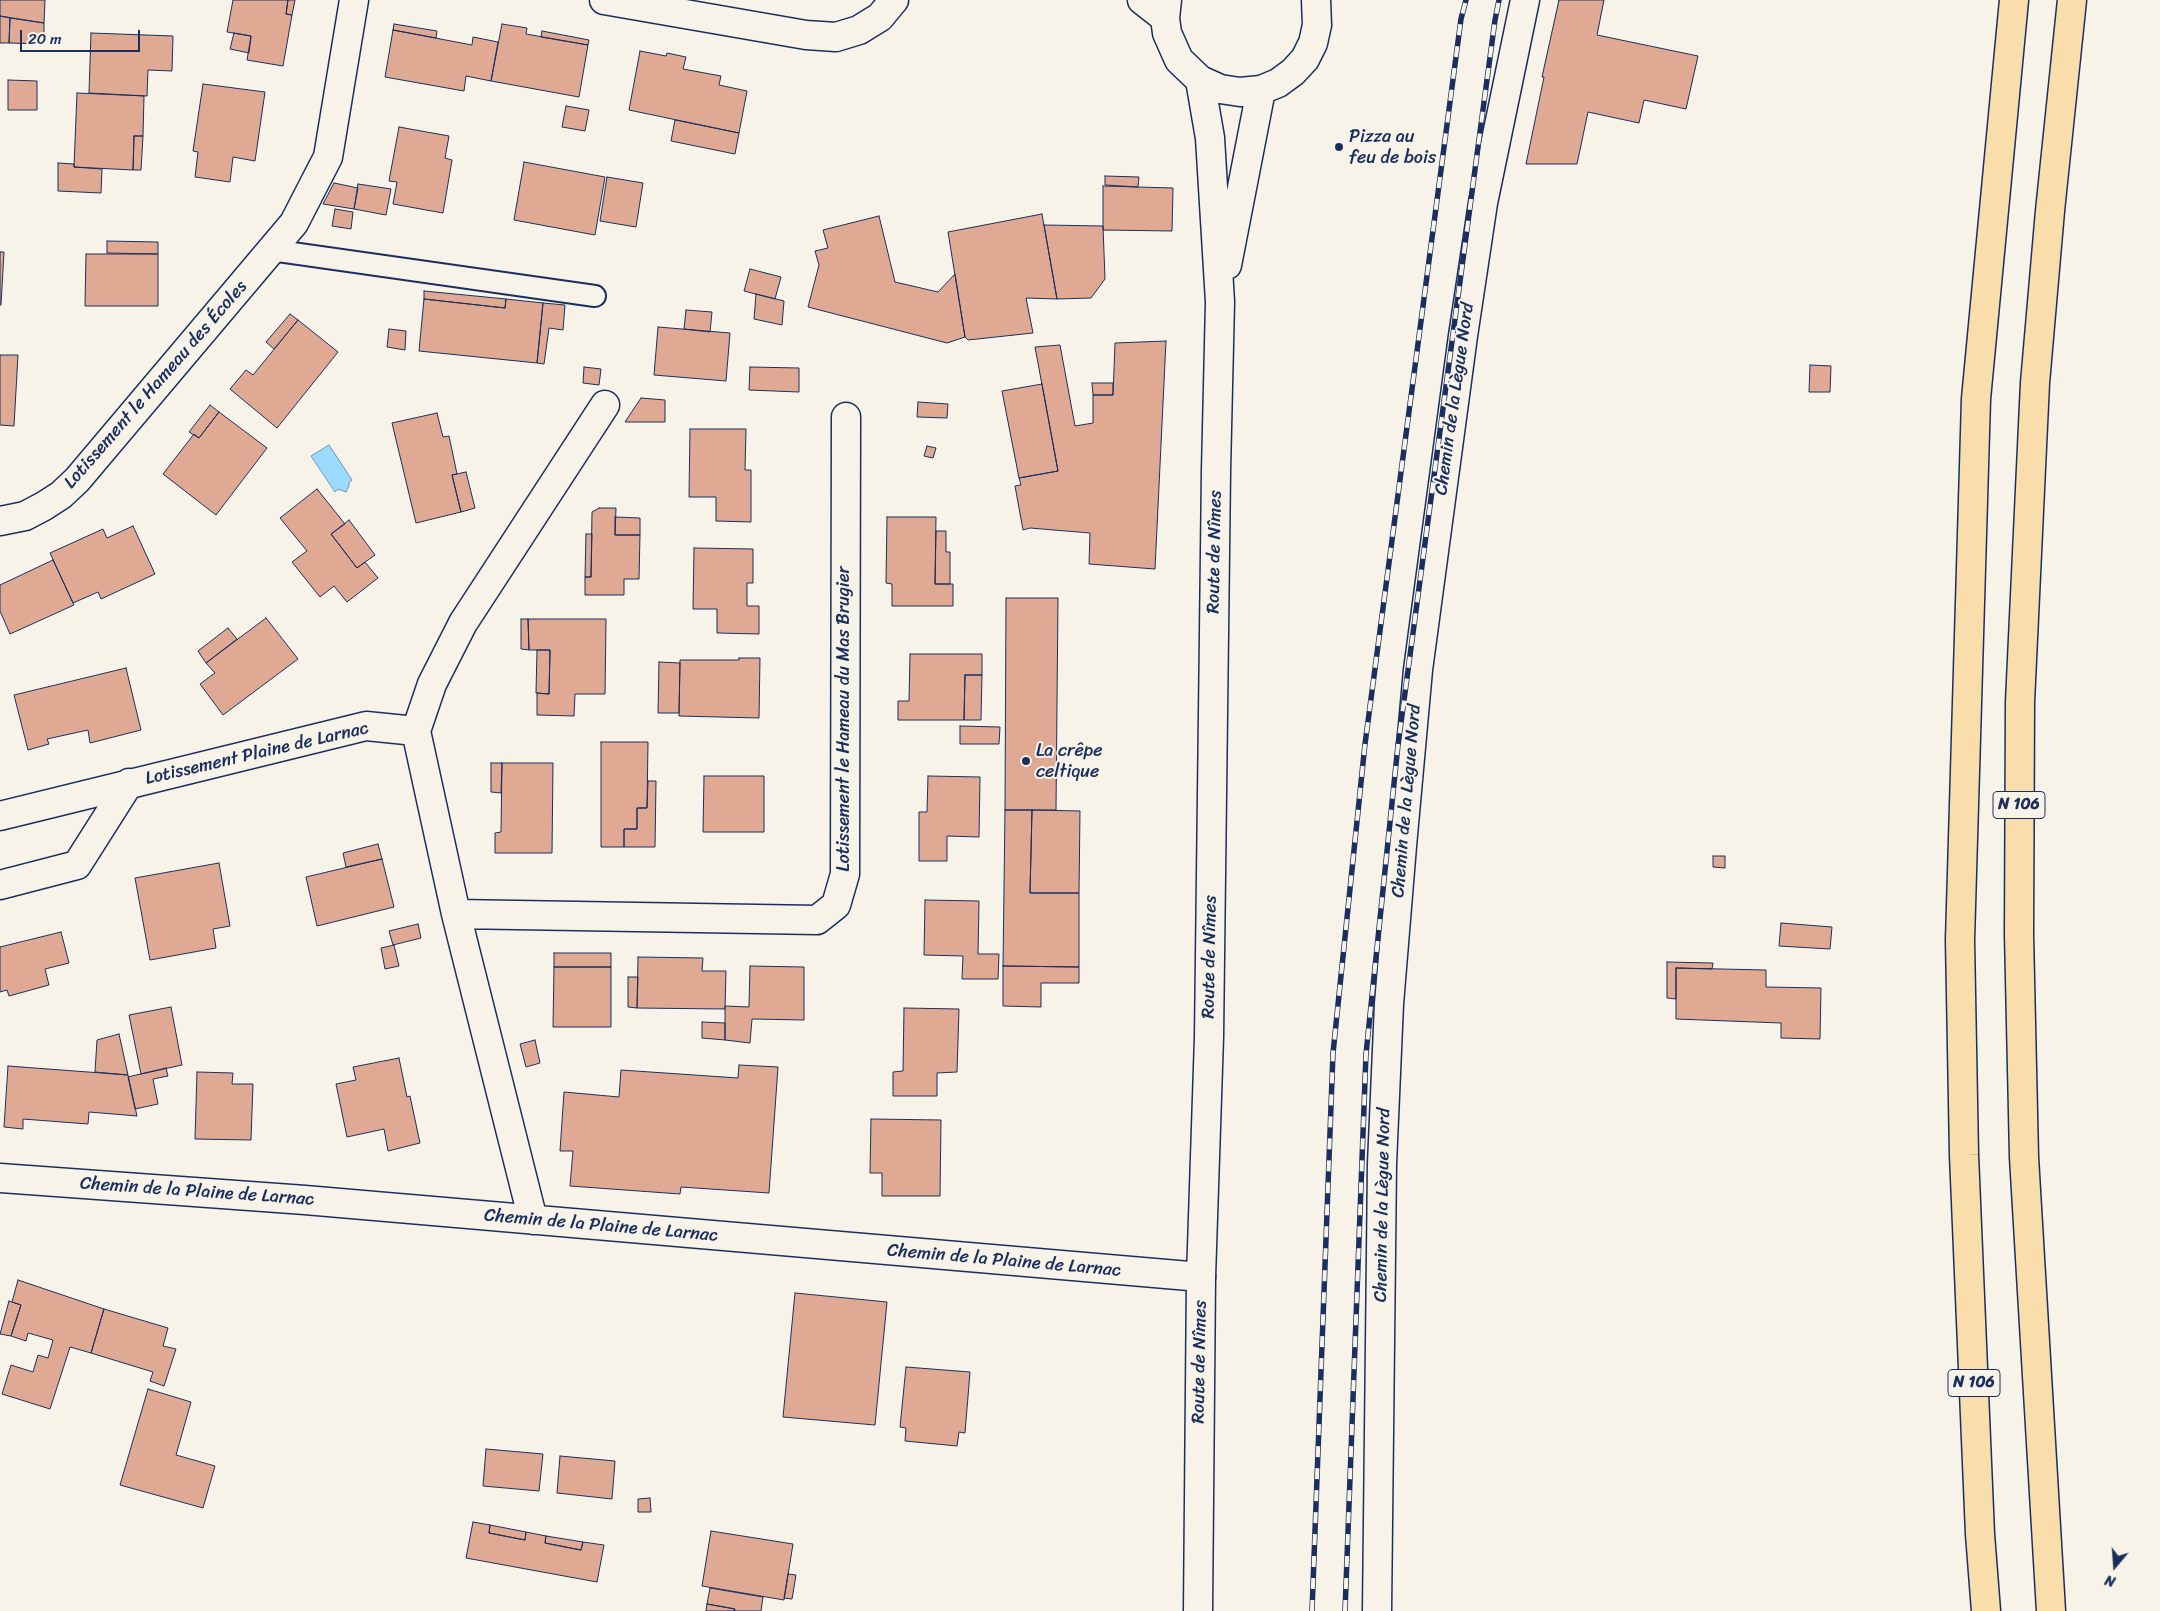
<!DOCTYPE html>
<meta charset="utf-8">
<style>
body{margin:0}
#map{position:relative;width:2160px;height:1611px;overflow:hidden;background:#f7f3e8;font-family:Sriracha,sans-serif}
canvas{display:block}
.north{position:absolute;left:2090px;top:1541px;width:50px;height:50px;-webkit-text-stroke:4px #f7f3e8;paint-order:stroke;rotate:198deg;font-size:14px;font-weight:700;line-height:20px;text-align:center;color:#1b2f5e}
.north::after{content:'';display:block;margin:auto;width:18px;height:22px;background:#1b2f5e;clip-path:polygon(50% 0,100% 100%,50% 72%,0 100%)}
.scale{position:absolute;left:20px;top:30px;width:120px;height:22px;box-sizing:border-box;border:2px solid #1b2f5e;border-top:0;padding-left:6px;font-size:15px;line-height:18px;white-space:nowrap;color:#1b2f5e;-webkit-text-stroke:4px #f7f3e8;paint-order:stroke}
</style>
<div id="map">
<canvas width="2160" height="1611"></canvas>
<div class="north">N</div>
<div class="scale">20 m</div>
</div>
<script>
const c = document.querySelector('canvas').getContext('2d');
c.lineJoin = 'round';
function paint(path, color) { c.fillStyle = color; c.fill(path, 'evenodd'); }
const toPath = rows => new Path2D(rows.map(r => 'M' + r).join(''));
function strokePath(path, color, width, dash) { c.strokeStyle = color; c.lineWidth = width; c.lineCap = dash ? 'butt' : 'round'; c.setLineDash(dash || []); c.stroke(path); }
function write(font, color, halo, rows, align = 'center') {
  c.font = font + ' Sriracha,sans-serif'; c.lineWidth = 4; c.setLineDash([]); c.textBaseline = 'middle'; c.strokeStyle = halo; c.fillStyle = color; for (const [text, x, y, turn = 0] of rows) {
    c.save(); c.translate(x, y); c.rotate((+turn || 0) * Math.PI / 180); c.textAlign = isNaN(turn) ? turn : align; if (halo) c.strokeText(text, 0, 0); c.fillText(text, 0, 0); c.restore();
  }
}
const water = toPath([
 [329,445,352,480,349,483,349,486,346,492,338,489,335,492,311,456,329,445]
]);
paint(water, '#9cdafe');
strokePath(water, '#6896be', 1);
const building = toPath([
 [0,0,45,0,44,23,0,16,0,0],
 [233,0,288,0,286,14,292,15,283,66,247,60,251,36,227,32,233,0],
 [288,0,295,0,292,15,286,14,288,0],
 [1559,0,1604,0,1597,35,1698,56,1686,109,1644,100,1639,123,1588,112,1577,164,1526,164,1544,77,1542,77,1559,0],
 [0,16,10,18,9,43,0,43,0,16],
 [10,18,44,23,44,44,9,43,10,18],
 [394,24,437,31,436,38,393,30,394,24],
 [502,24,527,28,526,34,588,45,579,97,491,81,502,24],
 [393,30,472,45,473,37,498,42,491,81,466,76,464,91,385,77,393,30],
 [542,31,589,40,588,45,541,37,542,31],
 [91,33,173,36,172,71,148,70,147,96,89,93,91,33],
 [234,33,251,36,249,53,230,49,234,33],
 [640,51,666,56,667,53,686,57,683,69,721,76,719,85,747,91,739,133,629,110,640,51],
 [8,80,37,81,37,110,8,110,8,80],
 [203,84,265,92,255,161,233,157,230,182,195,177,198,152,193,151,203,84],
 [77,93,144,96,143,136,134,136,133,170,74,167,77,93],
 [566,106,589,110,585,131,562,127,566,106],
 [675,120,739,133,735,154,671,141,675,120],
 [399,127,449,136,445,158,452,160,443,213,393,204,397,182,389,181,399,127],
 [134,136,143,136,141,170,133,170,134,136],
 [524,162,605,177,595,235,514,220,524,162],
 [58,163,74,164,74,167,102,169,101,193,58,191,58,163],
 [1105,176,1139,177,1138,187,1105,185,1105,176],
 [607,177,643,183,636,227,600,221,607,177],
 [334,183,358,188,354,209,323,204,334,183],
 [358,184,391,189,386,215,354,209,358,184],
 [1103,186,1173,188,1172,231,1103,230,1103,186],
 [335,209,353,212,351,229,332,226,335,209],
 [1042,214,1057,299,1026,298,1033,333,968,340,965,337,948,232,1042,214],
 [879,216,895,282,938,292,955,274,965,337,947,343,808,307,819,265,815,251,828,248,823,230,879,216],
 [1044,225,1103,226,1105,279,1091,298,1057,299,1044,225],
 [107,241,158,242,158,254,107,253,107,241],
 [0,252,4,252,1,305,0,305,0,252],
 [86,254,158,254,158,306,85,306,86,254],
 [750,269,781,277,775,299,744,291,750,269],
 [424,291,506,299,505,308,424,299,424,291],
 [756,294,784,301,782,325,754,319,756,294],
 [424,299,505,308,506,299,543,303,537,363,419,351,424,299],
 [543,303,565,305,563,330,549,328,544,364,537,363,543,303],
 [686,310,712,312,710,332,684,329,686,310],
 [290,314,298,320,274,349,266,342,290,314],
 [298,320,338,352,277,428,230,389,246,370,253,375,298,320],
 [658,327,730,333,726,381,654,375,658,327],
 [389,329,406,331,405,350,387,347,389,329],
 [1166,341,1155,569,1089,564,1090,533,1030,528,1023,530,1015,486,1021,485,1019,478,1058,471,1035,347,1060,345,1075,426,1093,423,1093,395,1113,395,1115,343,1166,341],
 [0,355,18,355,14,426,0,425,0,355],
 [1810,365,1831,366,1830,392,1809,392,1810,365],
 [584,367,601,369,599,385,583,383,584,367],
 [750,367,799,368,799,392,749,390,750,367],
 [1092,383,1113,383,1113,395,1093,395,1092,383],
 [1042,384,1058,471,1019,478,1002,391,1042,384],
 [641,398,665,400,665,422,625,422,641,398],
 [918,402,948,404,947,418,917,417,918,402],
 [210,405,219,412,199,438,189,432,210,405],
 [219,412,267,448,216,515,163,474,194,434,199,438,219,412],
 [437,413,443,437,449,436,457,474,452,475,461,512,416,523,392,423,437,413],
 [690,429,746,429,745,470,751,470,751,522,716,521,716,497,689,497,690,429],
 [927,446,936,448,933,458,924,456,927,446],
 [466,472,475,508,461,512,452,475,466,472],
 [317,489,345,524,331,534,357,568,365,562,378,578,347,602,334,586,320,597,292,562,307,551,280,518,317,489],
 [599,508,616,508,615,535,640,535,639,579,624,579,624,595,585,595,585,577,591,577,592,512,599,508],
 [615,517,640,518,640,535,615,535,615,517],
 [887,517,936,517,935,584,953,584,953,606,892,606,892,584,886,583,887,517],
 [349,520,375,555,357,568,331,534,349,520],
 [133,526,155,574,101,599,98,592,73,603,50,553,103,529,107,538,133,526],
 [936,531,946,531,946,552,950,552,950,584,935,584,936,531],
 [586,534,592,534,591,577,585,577,586,534],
 [694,548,753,549,753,583,747,583,747,606,759,606,759,634,717,633,717,609,693,609,694,548],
 [53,560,74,605,10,634,0,611,0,585,53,560],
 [1006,598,1058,598,1056,810,1005,810,1006,598],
 [266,618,298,659,223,715,200,684,215,673,206,663,266,618],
 [521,619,528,619,529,650,521,649,521,619],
 [528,619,606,619,605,694,575,694,574,716,537,715,537,693,549,694,550,650,529,650,528,619],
 [228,628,237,639,206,663,198,651,228,628],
 [537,650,550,650,549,694,536,693,537,650],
 [910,654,982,654,982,675,965,675,964,720,898,720,898,701,909,701,910,654],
 [739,658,760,658,759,718,679,716,680,660,739,660,739,658],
 [659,662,680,663,679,713,658,713,659,662],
 [126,668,141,730,90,743,88,730,47,739,49,744,28,750,14,695,126,668],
 [965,675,982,675,981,720,964,720,965,675],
 [960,726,1000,727,999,744,960,744,960,726],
 [601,742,648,742,647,808,637,808,637,829,624,829,624,847,601,847,601,742],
 [491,763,502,763,501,793,491,792,491,763],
 [502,763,553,763,552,853,495,853,495,833,501,832,502,763],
 [704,776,764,776,764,832,703,832,704,776],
 [928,776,980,777,979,837,947,836,947,861,919,861,919,812,927,812,928,776],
 [648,781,656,781,655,847,624,847,624,829,637,829,637,808,647,808,648,781],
 [1005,810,1032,810,1030,893,1079,893,1079,967,1003,966,1005,810],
 [1032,810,1080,811,1079,893,1030,893,1032,810],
 [378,844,382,859,346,867,343,853,378,844],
 [1713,856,1725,856,1725,868,1713,867,1713,856],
 [382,859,394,907,317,926,306,877,382,859],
 [219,863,230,926,213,929,216,948,150,960,135,878,219,863],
 [925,900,979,901,978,954,999,954,998,979,962,979,963,956,924,955,925,900],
 [1781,923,1832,927,1830,949,1779,946,1781,923],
 [418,924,421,938,393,945,389,931,418,924],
 [61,932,69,963,45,969,49,985,9,996,7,990,0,992,0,947,61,932],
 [394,945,399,966,385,969,381,948,394,945],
 [554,953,611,953,611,967,554,967,554,953],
 [638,957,703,958,702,971,726,971,725,1009,637,1008,638,957],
 [1667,962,1713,963,1712,969,1676,968,1676,999,1667,998,1667,962],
 [750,966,804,967,804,1020,752,1019,750,1043,725,1040,725,1006,749,1007,750,966],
 [1003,966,1079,967,1079,983,1041,983,1041,1007,1003,1006,1003,966],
 [554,967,611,967,611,1027,553,1027,554,967],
 [1676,968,1766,970,1766,987,1821,988,1820,1039,1781,1038,1781,1023,1676,1019,1676,968],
 [628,977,638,977,637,1008,628,1007,628,977],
 [171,1007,182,1065,141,1074,129,1015,171,1007],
 [904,1008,959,1009,957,1072,937,1073,937,1096,893,1096,893,1072,903,1071,904,1008],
 [702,1022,725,1023,725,1040,702,1038,702,1022],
 [119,1034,128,1075,95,1072,97,1040,119,1034],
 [535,1040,540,1063,526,1067,520,1044,535,1040],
 [399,1058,407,1097,410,1096,420,1143,388,1151,384,1129,347,1137,336,1084,356,1080,353,1067,399,1058],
 [739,1065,778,1067,769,1193,681,1187,680,1194,570,1186,573,1151,560,1151,564,1092,619,1097,621,1070,738,1078,739,1065],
 [8,1066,128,1075,137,1116,89,1112,88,1124,23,1119,23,1129,4,1127,8,1066],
 [166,1068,168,1076,153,1079,158,1104,135,1109,128,1077,166,1068],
 [197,1072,233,1073,232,1084,253,1084,251,1140,195,1139,197,1072],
 [871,1119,941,1120,940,1196,882,1196,882,1173,870,1173,871,1119],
 [18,1280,104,1309,91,1353,70,1347,50,1409,2,1394,11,1365,33,1372,38,1355,48,1358,53,1340,28,1333,26,1341,11,1336,21,1305,12,1302,18,1280],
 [795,1293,887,1302,875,1425,783,1417,795,1293],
 [9,1301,21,1305,11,1336,0,1334,9,1301],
 [104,1309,168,1328,163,1346,176,1349,164,1386,150,1381,153,1372,91,1353,104,1309],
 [906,1367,970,1372,965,1433,959,1432,957,1446,905,1441,906,1428,900,1427,906,1367],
 [148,1389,191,1402,176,1455,215,1466,203,1508,120,1485,148,1389],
 [486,1449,543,1454,539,1491,483,1486,486,1449],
 [560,1456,615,1461,612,1499,557,1493,560,1456],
 [650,1498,651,1512,638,1512,638,1499,650,1498],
 [473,1522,490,1525,489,1533,525,1540,526,1532,546,1536,545,1543,581,1550,583,1542,604,1545,597,1582,466,1558,473,1522],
 [490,1525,526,1532,525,1540,489,1533,490,1525],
 [711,1531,793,1544,784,1600,702,1586,711,1531],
 [546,1536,583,1542,581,1550,545,1543,546,1536],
 [788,1574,796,1575,792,1599,784,1598,788,1574],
 [710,1588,763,1597,761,1611,734,1611,735,1609,707,1604,710,1588],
 [707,1604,735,1609,734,1611,706,1611,707,1604]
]);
paint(building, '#dfa994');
strokePath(building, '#1b2f5e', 1);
const lane = toPath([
 [271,250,595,296]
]);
const street = toPath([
 [604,0,806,35,836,37,859,30,880,17,894,0],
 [0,521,25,516,44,506,61,495,77,480,294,223,328,157,354,0],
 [0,816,366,726,416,731],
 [0,885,77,865,129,783],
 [456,914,817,920,836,905,845,874,846,417],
 [0,1178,305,1200,1201,1277],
 [533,1220,456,914,416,731,432,684,463,623,605,405],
 [1377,1611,1382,1164,1389,1004,1402,846,1418,670,1463,336,1483,203,1525,0]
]);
const secondary = toPath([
 [1142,0,1165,18],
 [1167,0,1165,18,1167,33,1179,60,1200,80,1220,89,1240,92,1261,90,1278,83,1293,72,1305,59,1313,43,1317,25,1316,0],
 [1227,265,1261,90],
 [1198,1611,1201,1277,1209,1037,1216,471,1220,302,1210,138,1200,80]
]);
const highway = toPath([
 [1986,1611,1980,1534,1964,1155,1960,940,1976,399,2014,0],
 [2051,1611,2024,1157,2019,934,2020,702,2035,383,2050,211,2072,0]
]);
strokePath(lane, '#1b2f5e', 24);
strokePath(street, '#1b2f5e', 31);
strokePath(secondary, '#1b2f5e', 31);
strokePath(highway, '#1b2f5e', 31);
strokePath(lane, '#f7f3e8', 20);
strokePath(street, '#f7f3e8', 28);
strokePath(secondary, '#f7f3e8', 28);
strokePath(highway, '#f9deab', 28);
const rail = toPath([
 [1312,1611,1333,1053,1365,744,1461,19,1466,0],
 [1345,1611,1366,1054,1398,745,1495,20,1499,0]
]);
strokePath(rail, '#1b2f5e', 5.5);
strokePath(rail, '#f7f3e8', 4, [11]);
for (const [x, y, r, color] of [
 [1339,147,5,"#1b2f5e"],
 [1026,761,5,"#1b2f5e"]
]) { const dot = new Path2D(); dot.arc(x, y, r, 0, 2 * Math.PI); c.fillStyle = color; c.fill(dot); strokePath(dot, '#f7f3e8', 2); }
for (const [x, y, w] of [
 [2019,805,52],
 [1974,1383,52]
]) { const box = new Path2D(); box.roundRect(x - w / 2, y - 13.5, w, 27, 4); c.fillStyle = '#f7f3e8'; c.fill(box); strokePath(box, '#1b2f5e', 1); }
write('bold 16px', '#1b2f5e', null, [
 ["N 106",2019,805],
 ["N 106",1974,1383]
]);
write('18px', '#1b2f5e', '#f7f3e8', [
 ["Pizza au",1349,137],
 ["feu de bois",1349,158],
 ["La crêpe",1036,751],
 ["celtique",1036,772]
], 'left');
write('18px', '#1b2f5e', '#f7f3e8', [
 ["Lotissement le Hameau des Écoles",156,385,-49],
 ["Chemin de la Lègue Nord",1455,399,-82],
 ["Route de Nîmes",1215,552,-89],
 ["Lotissement le Hameau du Mas Brugier",844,719,-90],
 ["Lotissement Plaine de Larnac",257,754,-13],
 ["Chemin de la Lègue Nord",1407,801,-85],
 ["Route de Nîmes",1210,957,-89],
 ["Chemin de la Plaine de Larnac",197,1192,4],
 ["Chemin de la Lègue Nord",1383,1205,-89],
 ["Chemin de la Plaine de Larnac",601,1226,5],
 ["Chemin de la Plaine de Larnac",1004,1261,5],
 ["Route de Nîmes",1200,1362,-89]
]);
</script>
